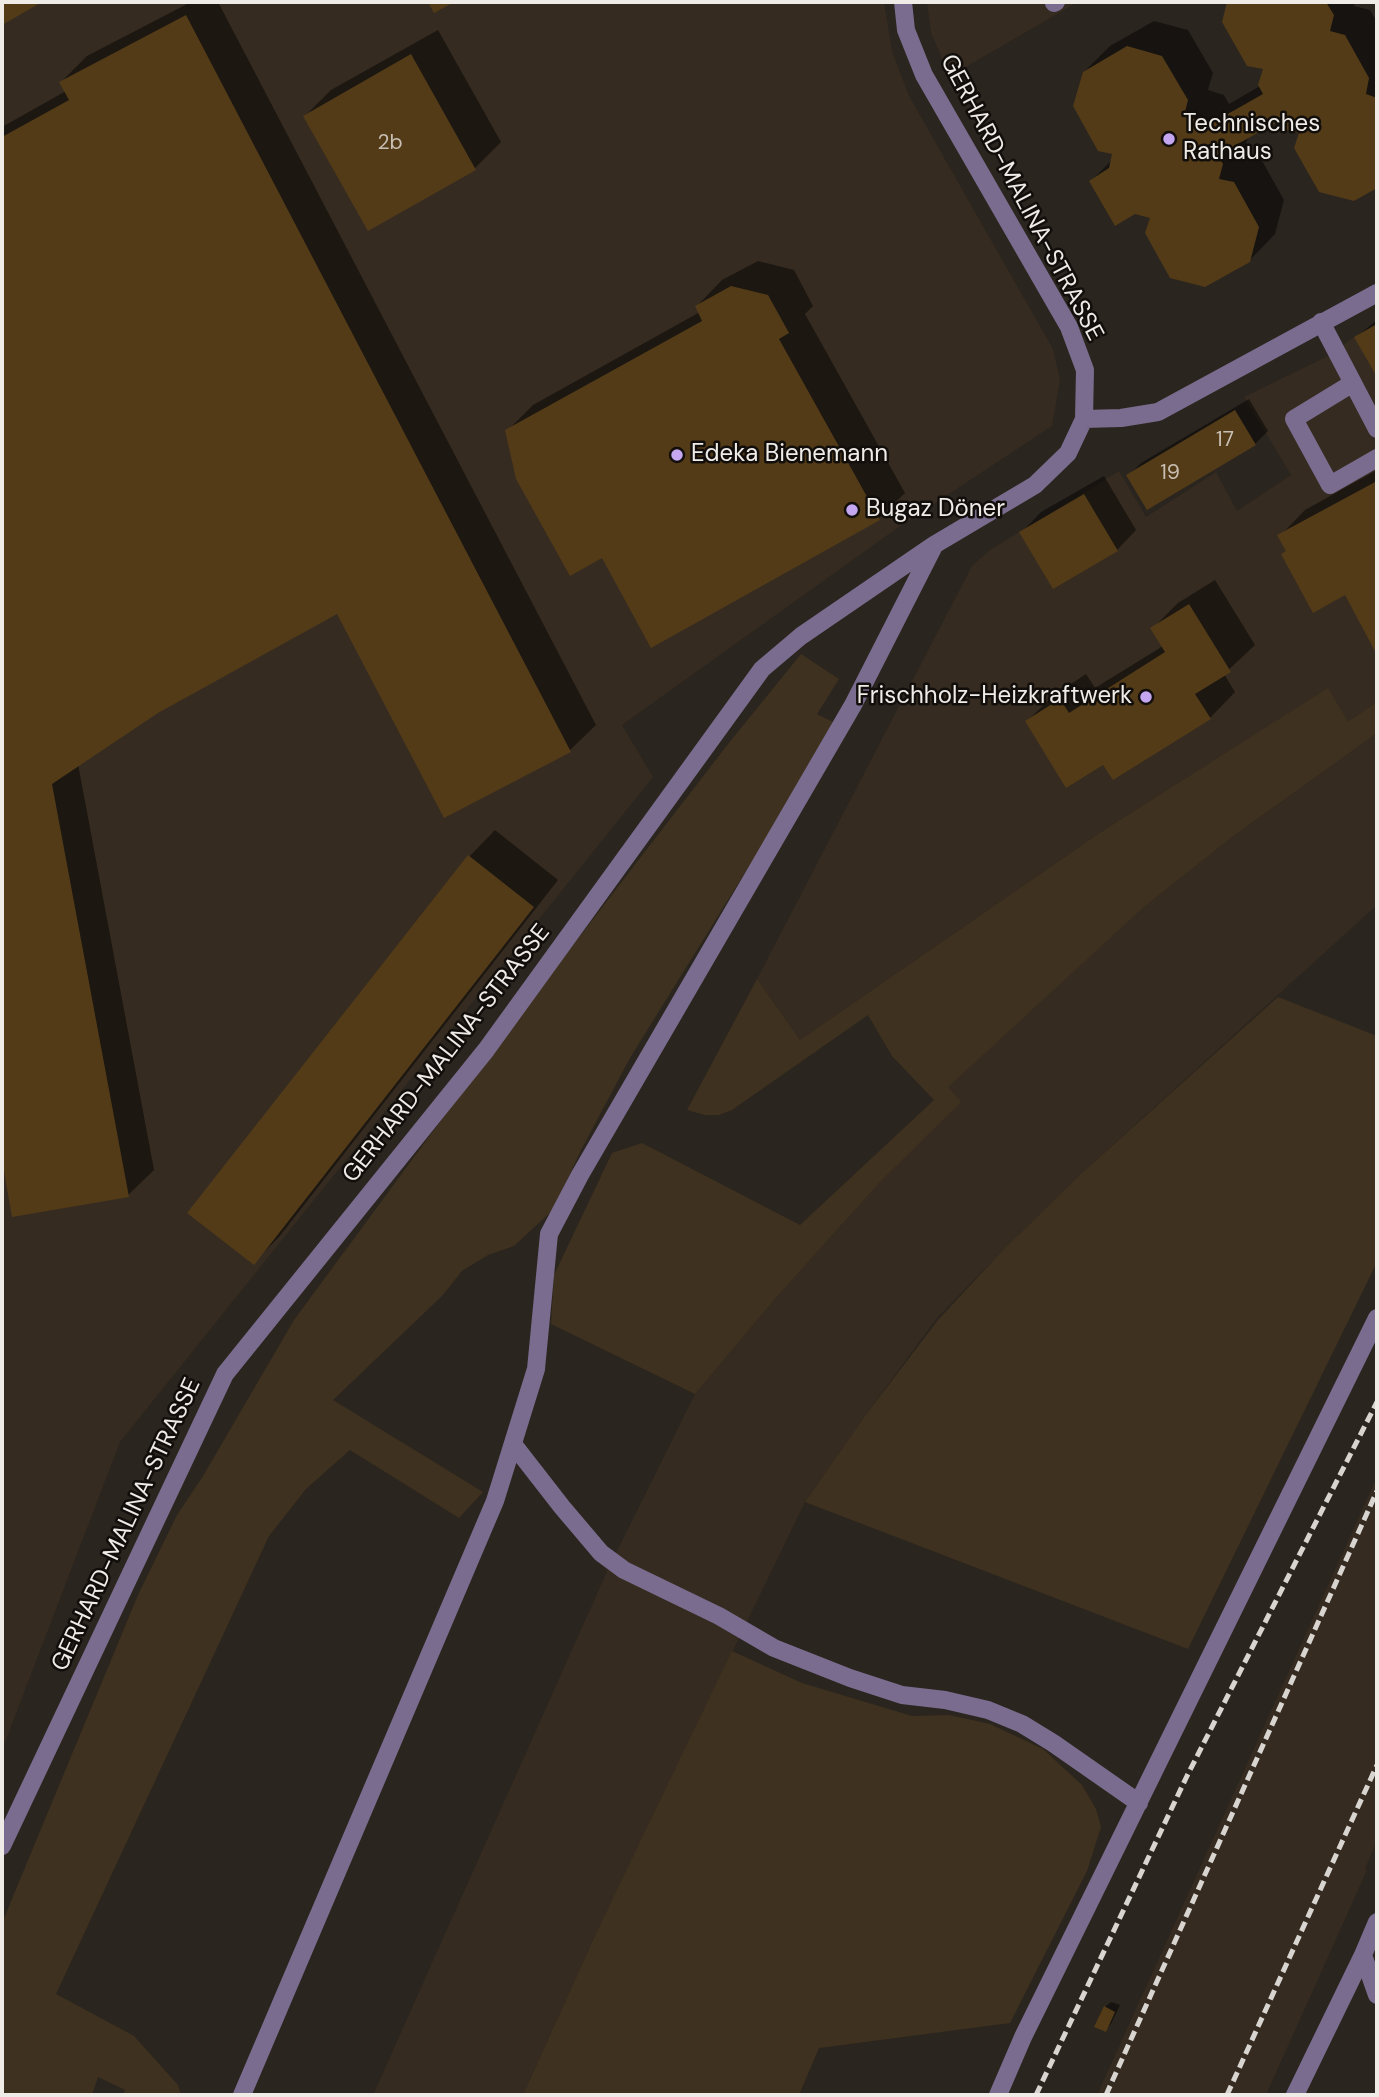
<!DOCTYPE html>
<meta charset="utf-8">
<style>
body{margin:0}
#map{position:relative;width:1379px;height:2097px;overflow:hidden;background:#2a251e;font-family:"DM Sans",sans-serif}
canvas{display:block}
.frame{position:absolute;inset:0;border:4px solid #efebe7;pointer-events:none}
</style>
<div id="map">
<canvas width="1379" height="2097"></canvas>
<div class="frame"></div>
</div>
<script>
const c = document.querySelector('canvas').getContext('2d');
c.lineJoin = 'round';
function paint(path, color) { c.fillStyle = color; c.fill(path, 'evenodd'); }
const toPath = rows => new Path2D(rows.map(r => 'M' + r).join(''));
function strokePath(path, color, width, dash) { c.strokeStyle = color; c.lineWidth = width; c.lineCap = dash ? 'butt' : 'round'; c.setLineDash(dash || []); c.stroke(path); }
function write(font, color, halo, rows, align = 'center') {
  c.font = font + ' "DM Sans",sans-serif'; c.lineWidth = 5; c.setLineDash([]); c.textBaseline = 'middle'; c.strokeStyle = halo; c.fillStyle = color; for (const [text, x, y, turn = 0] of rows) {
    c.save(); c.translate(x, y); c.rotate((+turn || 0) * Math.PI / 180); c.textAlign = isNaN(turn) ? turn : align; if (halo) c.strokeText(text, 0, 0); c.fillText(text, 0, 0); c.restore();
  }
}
paint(toPath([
 [2,2,884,2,892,51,909,96,1053,349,1060,380,1052,426,896,529,622,725,653,777,120,1442,2,1750],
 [927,2,1078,2,950,76,931,33],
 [1377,325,1377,702,1348,723,1328,689,1101,832,800,1040,757,979,972,566,990,550,1119,471,1146,517,1216,472,1237,511,1291,475,1244,397,1330,355,1354,337],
 [1377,733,1377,905,1083,1172,1003,1250,936,1319,865,1416,805,1502,599,1927,523,2095,373,2095,609,1567,695,1394,774,1300,880,1182,960,1102,947,1087,1144,907,1236,834],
 [1377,1477,1377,1840,1365,1869,1367,1870,1266,2095,1097,2095]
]), '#352b20');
paint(toPath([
 [801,654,839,679,817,714,837,724,630,1058,580,1152,554,1209,514,1246,488,1255,462,1271,442,1296,333,1400,483,1492,459,1518,350,1450,306,1489,269,1536,56,1994,134,2036,178,2085,181,2095,123,2095,125,2090,98,2077,92,2095,2,2095,2,1923,138,1595,177,1515,203,1476,294,1320,504,1035,640,858,728,744],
 [1328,688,1348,722,1377,702,1377,733,1236,834,1144,907,948,1087,961,1102,880,1182,774,1300,695,1394,551,1324,554,1275,612,1153,642,1143,800,1225,934,1100,892,1056,868,1015,732,1110,719,1115,705,1115,687,1110,757,979,800,1040,1101,832],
 [1278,997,1377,1036,1377,1262,1188,1649,805,1502,865,1416,938,1320,1003,1250,1083,1172],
 [732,1651,802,1683,912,1716,949,1715,990,1724,1043,1749,1082,1785,1096,1809,1101,1827,1087,1871,1010,2023,819,2048,799,2095,523,2095,599,1927]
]), '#3f311f');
paint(toPath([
 [191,2,218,2,596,725,570,750,445,816,338,611,157,711,78,764,154,1170,128,1195,14,1215,2,1151,2,127,66,91,61,82,87,56],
 [1229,2,1355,2,1354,6,1370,10,1377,22,1377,186,1354,199,1301,132,1279,119,1248,136,1244,153,1260,157,1284,200,1275,234,1249,261,1152,217,1091,181,1112,160,1114,153,1084,72,1110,46,1154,21,1188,30,1213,73,1208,90,1224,95,1229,104,1260,86,1265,68,1224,22],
 [438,30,501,142,475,168,368,228,305,116,331,90],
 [758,261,794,270,813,306,805,314,905,493,879,518,652,646,603,556,507,431,533,405,700,312,697,306,722,280],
 [1377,320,1377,373,1356,337],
 [1249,399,1268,431,1255,444,1128,476,1141,463],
 [1377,470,1377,651,1345,593,1288,550,1280,536,1305,510],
 [1104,476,1136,530,1117,550,1022,532,1041,512],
 [1215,580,1255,645,1224,674,1235,692,1210,718,1104,762,1027,721,1053,696,1086,674,1095,688,1163,646,1152,629,1178,603],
 [495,830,558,880,279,1237,253,1263,190,1213,470,856],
 [1111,2002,1120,2005,1111,2024,1105,2030,1105,2007]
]), '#0007');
paint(toPath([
 [2,2,42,2,2,25],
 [428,2,454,2,434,13],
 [1227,2,1326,2,1334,15,1330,31,1345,35,1369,78,1366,94,1377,98,1377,188,1354,201,1319,192,1294,148,1299,133,1283,129,1279,121,1218,155,1223,164,1219,179,1234,182,1259,227,1250,262,1205,287,1170,278,1145,233,1150,218,1135,214,1115,226,1089,181,1109,168,1112,154,1098,151,1073,106,1083,72,1127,46,1162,56,1188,100,1184,116,1198,120,1203,128,1263,94,1258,85,1263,69,1247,66,1222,22],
 [186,15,571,752,444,818,337,614,158,713,52,784,129,1197,12,1217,2,1160,2,137,69,100,59,82],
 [411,54,476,170,368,231,303,116],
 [731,286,768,295,789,333,779,339,880,520,651,648,602,558,570,576,516,479,505,430,702,321,695,306],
 [1377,324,1377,377,1354,337],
 [1235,410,1256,445,1147,510,1126,475],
 [1377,481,1377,655,1345,595,1313,613,1281,554,1286,551,1277,535],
 [1084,494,1118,551,1053,589,1019,532],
 [1189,604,1231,672,1195,694,1211,719,1113,780,1103,765,1066,788,1025,721,1060,699,1069,713,1165,652,1150,628],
 [468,855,534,907,254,1265,187,1213],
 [1104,2006,1115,2012,1106,2032,1094,2027]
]), '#533b18');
strokePath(toPath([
 [1054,3,1056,2],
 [1321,322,1377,429],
 [1353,383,1294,419,1330,485,1377,458],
 [1084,419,1121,418,1158,412,1377,293],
 [513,1444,562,1507,601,1553,624,1570,719,1616,774,1648,850,1678,902,1695,945,1700,988,1710,1022,1724,1053,1743,1139,1803],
 [2,1846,225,1374,486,1050,762,669,801,636,934,545,1035,485,1068,453,1084,419,1085,370,1069,327,924,75,906,30,903,2],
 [1377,1922,1363,1955,1377,1995],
 [242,2095,495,1501,536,1369,549,1234,580,1175,853,705,934,546],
 [998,2095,1023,2037,1377,1318],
 [1295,2095,1363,1955]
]), '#796c8e', 18);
strokePath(toPath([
 [1036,2095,1187,1776,1377,1402],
 [1106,2095,1377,1491],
 [1227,2095,1377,1765]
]), '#d8d4d0', 5, [10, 5]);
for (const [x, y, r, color] of [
 [1169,139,7,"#c5a7f1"],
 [677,455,7,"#c5a7f1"],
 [852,510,7,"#c5a7f1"],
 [1146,697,7,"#c5a7f1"]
]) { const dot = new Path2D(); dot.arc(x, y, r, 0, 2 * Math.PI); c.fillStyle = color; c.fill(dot); strokePath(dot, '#110e0b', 2.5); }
write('21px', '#c8bfb3', null, [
 ["2b",390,143],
 ["17",1225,440],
 ["19",1170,473]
]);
write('24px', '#efebe7', '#110e0b', [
 ["Technisches",1183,125],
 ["Rathaus",1183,153],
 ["Edeka Bienemann",691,455],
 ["Bugaz Döner",866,510],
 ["Frischholz-Heizkraftwerk",1132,697,"right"]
], 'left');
write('24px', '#efebe7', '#110e0b', [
 ["GERHARD-MALINA-STRASSE",1021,198,62],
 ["GERHARD-MALINA-STRASSE",447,1054,-52],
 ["GERHARD-MALINA-STRASSE",127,1525,-65]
]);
</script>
